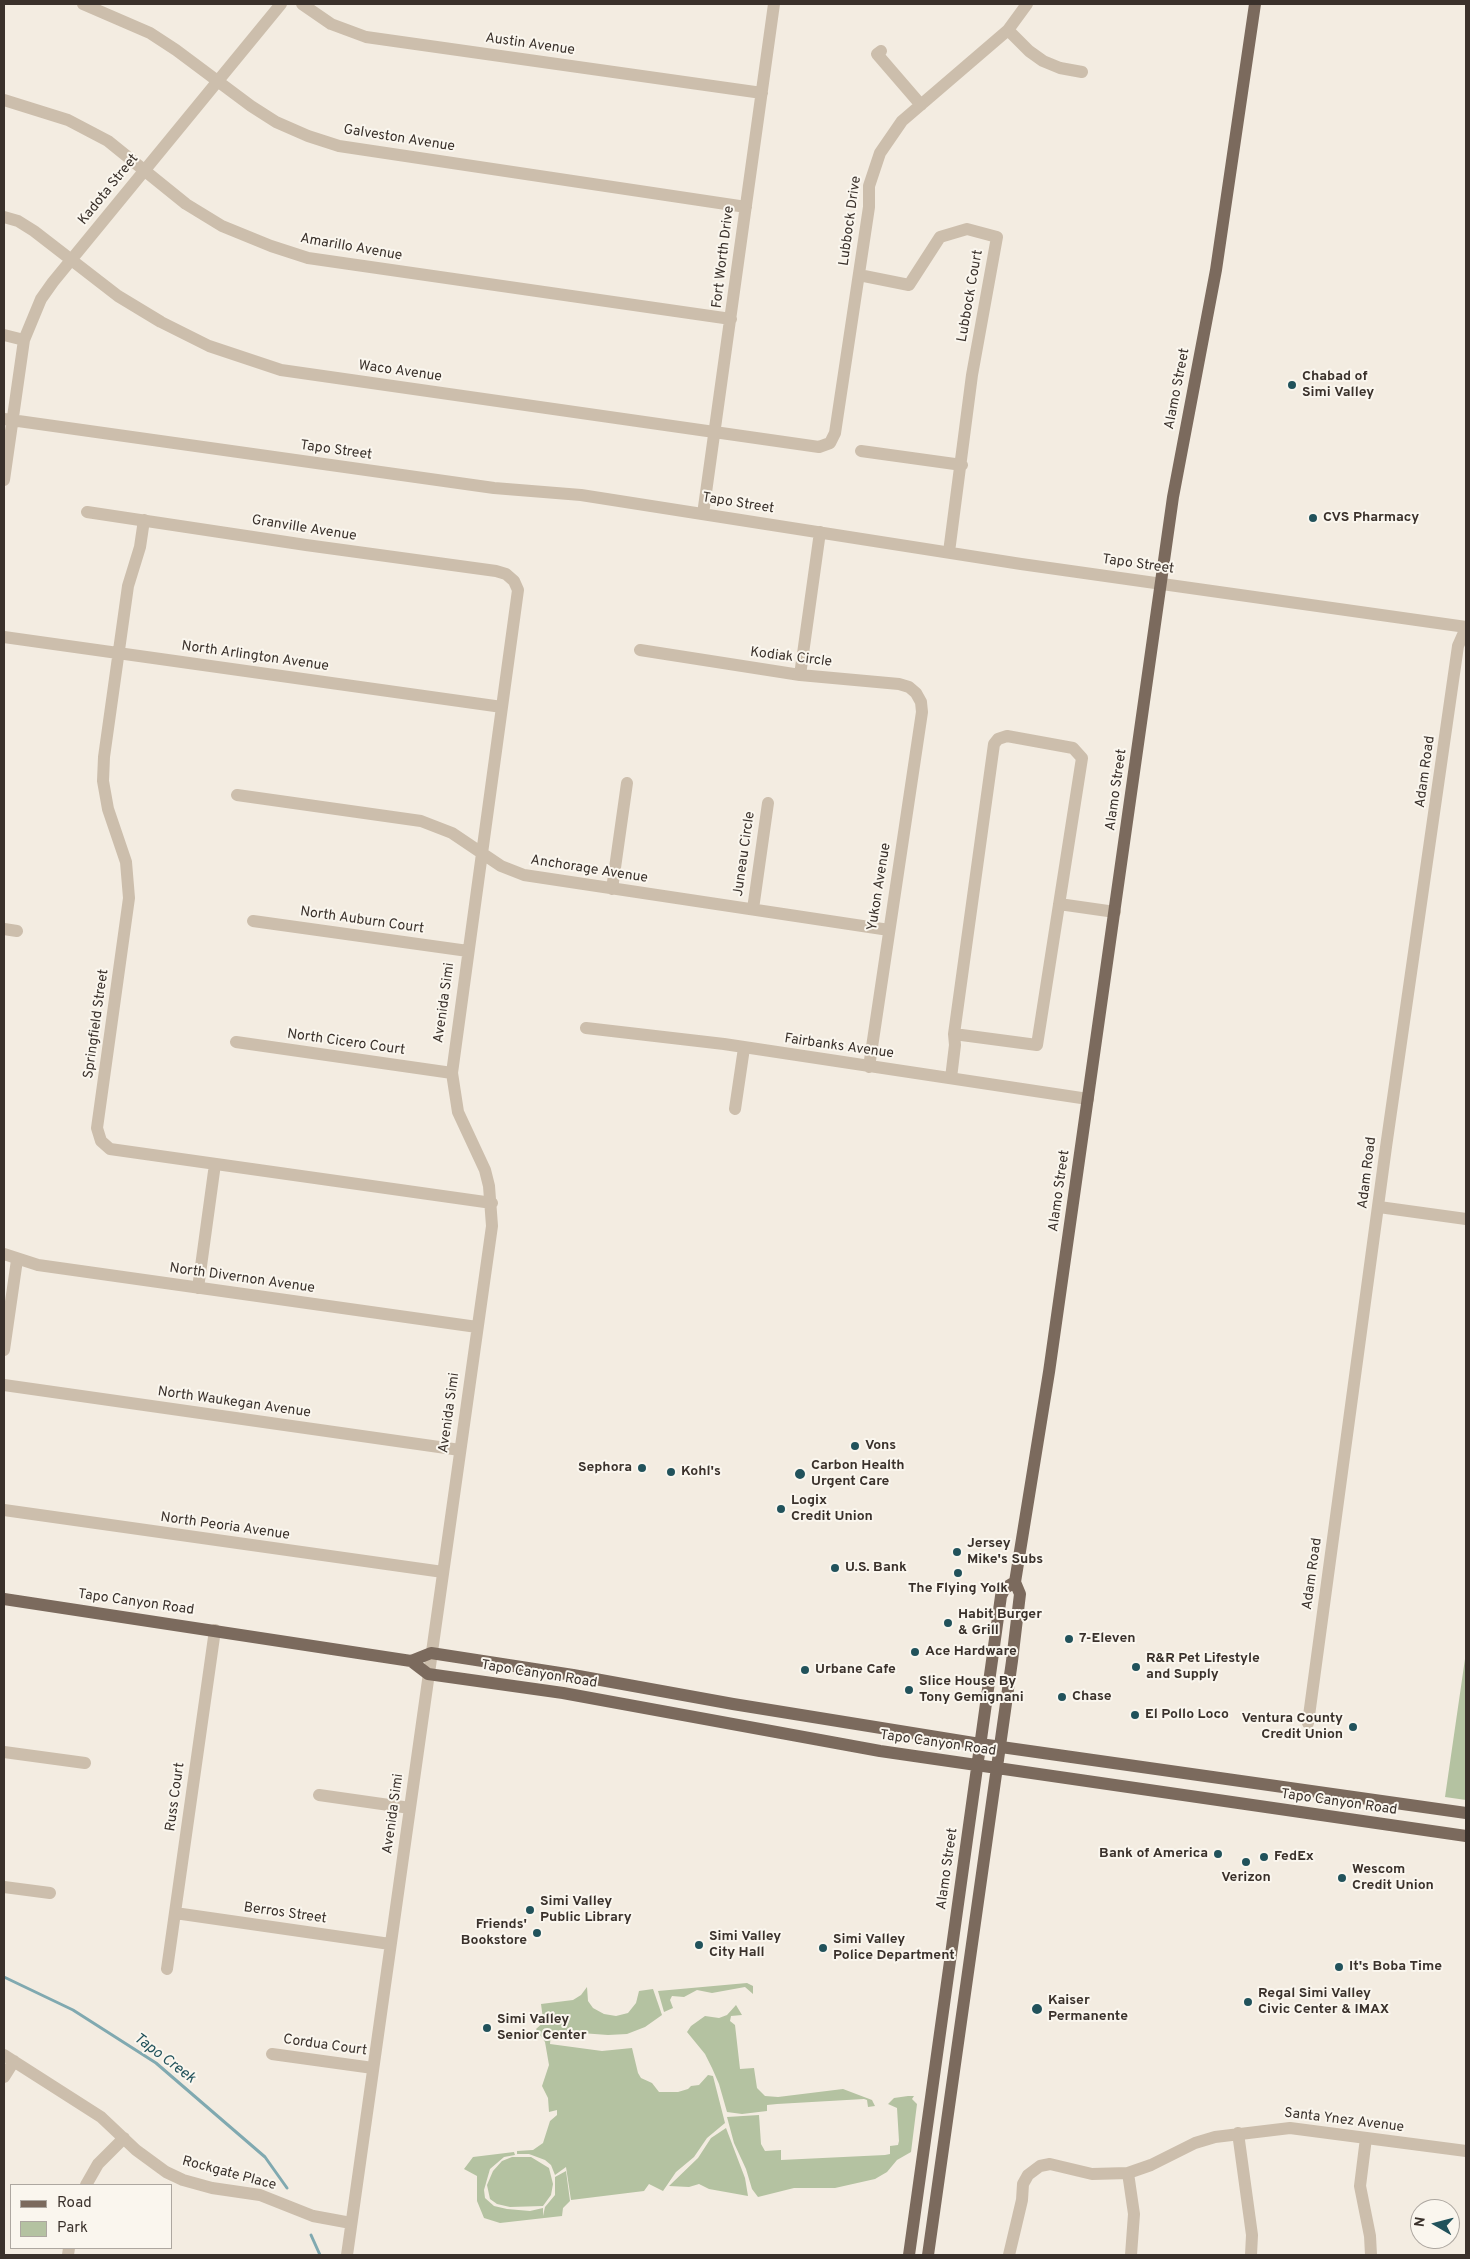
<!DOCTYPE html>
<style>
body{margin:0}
#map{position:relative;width:1470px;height:2259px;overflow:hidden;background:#f3ece1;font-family:Overpass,sans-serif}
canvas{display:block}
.frame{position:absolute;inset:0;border:5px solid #3a312b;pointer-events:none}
.legend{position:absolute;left:10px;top:2184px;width:162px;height:65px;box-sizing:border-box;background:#faf6ee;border:1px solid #ada7a0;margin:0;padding:6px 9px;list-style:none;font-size:15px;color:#3a312b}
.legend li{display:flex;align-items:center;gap:10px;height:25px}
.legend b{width:25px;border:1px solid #ada7a0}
.north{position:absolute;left:1410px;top:2199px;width:50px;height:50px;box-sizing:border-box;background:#faf6ee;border:1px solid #ada7a0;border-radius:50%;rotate:278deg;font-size:14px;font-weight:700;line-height:20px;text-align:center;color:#3a312b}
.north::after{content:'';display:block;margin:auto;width:18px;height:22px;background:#21525b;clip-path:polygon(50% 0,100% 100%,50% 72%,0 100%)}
</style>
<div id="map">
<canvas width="1470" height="2259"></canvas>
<div class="frame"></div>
<ul class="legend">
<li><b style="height:6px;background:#7b6a5d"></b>Road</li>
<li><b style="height:14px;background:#b4c2a1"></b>Park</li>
</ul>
<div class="north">N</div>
</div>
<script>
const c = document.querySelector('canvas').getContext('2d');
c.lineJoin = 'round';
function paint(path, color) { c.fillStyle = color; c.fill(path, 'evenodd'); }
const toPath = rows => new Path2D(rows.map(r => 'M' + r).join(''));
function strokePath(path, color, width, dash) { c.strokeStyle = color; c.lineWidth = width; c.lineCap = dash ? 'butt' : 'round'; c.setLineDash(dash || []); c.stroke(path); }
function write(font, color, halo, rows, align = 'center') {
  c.font = font + ' Overpass,sans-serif'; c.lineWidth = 4; c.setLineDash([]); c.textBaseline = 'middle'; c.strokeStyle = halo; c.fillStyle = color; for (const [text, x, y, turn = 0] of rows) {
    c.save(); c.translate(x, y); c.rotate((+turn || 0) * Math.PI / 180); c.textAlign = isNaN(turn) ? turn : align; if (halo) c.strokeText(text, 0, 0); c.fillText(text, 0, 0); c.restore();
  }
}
paint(toPath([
 [1466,1652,1466,1800,1445,1797],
 [747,1983,753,1986,753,1994,745,1987,712,1993,697,1990,684,1997,672,1996,670,2000,673,2008,664,2012,658,1991],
 [587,1987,588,2001,593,2008,604,2014,616,2016,628,2013,636,2003,639,1991,653,1989,662,2015,645,2027,627,2034,608,2035,554,2031,551,2033,550,2044,602,2051,632,2048,638,2073,641,2078,652,2083,659,2092,678,2092,688,2089,691,2086,699,2085,708,2075,713,2076,725,2123,707,2138,694,2157,676,2172,663,2191,649,2184,644,2191,571,2200,566,2167,555,2175,551,2165,545,2160,529,2154,517,2154,517,2151,533,2150,543,2143,550,2121,557,2115,557,2110,549,2112,548,2098,542,2086,549,2065,545,2042,536,2029,546,2020,543,2019,541,2004,573,2000,581,1995],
 [736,2005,742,2015,731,2016,730,2021,735,2025,740,2069,754,2068,757,2088,765,2096,778,2097,843,2089,872,2100,875,2106,868,2107,867,2100,864,2099,777,2104,767,2105,767,2111,742,2114,727,2112,719,2084,712,2068,705,2054,687,2032,691,2026,705,2016,719,2018,727,2015],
 [908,2096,914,2096,912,2099,917,2104,911,2152,897,2160,887,2172,875,2179,835,2188,794,2188,758,2197,752,2189,746,2169,734,2143,727,2117,759,2115,761,2144,765,2151,781,2150,781,2160,885,2155,890,2154,890,2146,898,2145,899,2141,897,2108,888,2104,894,2098],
 [726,2128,745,2178,748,2196,709,2189,699,2184,689,2187,669,2186,698,2158,711,2138],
 [514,2152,515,2155,504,2157,490,2169,484,2190,485,2198,494,2206,507,2209,530,2211,543,2208,543,2216,545,2207,555,2195,555,2177,566,2171,570,2201,563,2208,562,2216,500,2223,484,2218,477,2201,477,2176,464,2169,473,2157],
 [512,2157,531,2157,549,2168,553,2184,551,2195,543,2206,510,2207,497,2204,490,2199,487,2185,493,2171,502,2161]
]), '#b4c2a1');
strokePath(toPath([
 [4,1977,73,2010,156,2063,265,2157,287,2188],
 [311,2235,320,2255]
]), '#80a9b0', 3);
strokePath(toPath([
 [83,4,150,33,176,50,251,106,276,122,308,136,339,146,746,207],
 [302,4,331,24,366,37,762,93],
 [1008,30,1029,51,1043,61,1060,68,1082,72],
 [881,51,877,54,921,105],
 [4,100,68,120,108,141,186,204,222,226,271,246,308,258,731,319],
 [4,217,18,221,34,231,118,296,161,322,209,346,281,370,819,447,830,443,835,433,869,207,869,186,880,153,902,121,1008,30,1027,4],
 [859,275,909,285,940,237,967,229,997,237,972,375,949,552],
 [4,335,24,340],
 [4,419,494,488,581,495,1021,564,1466,627],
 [861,451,962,465],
 [4,480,24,340,41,299,53,282,281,4],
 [87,512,306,545,496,571,506,574,514,581,518,590,452,1073,458,1112,485,1170,489,1186,492,1226,347,2255],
 [703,514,774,4],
 [144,520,140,547,128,586,104,757,103,781,108,809,126,862,129,898,97,1128,101,1141,110,1149,492,1203],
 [4,637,502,707],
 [640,650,800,675,899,684,909,687,916,693,921,702,922,712,869,1067],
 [800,675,820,532],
 [237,795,421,821,452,833,501,866,524,875,889,930],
 [612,889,627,783],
 [1059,904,1115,912],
 [753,909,768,803],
 [253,921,468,951],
 [4,929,17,931],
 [586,1028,724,1044,1088,1099],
 [236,1042,452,1073],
 [951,1078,955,1045,954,1034,994,744,998,739,1007,736,1073,748,1082,758,1037,1045,954,1034],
 [735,1109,744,1048],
 [1379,1207,1466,1219],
 [4,1254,38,1265,477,1327],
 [198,1288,215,1164],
 [4,1350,17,1260],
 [4,1385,460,1450],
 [4,1510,443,1572],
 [1308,1723,1386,1147,1458,646,1466,628],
 [4,1752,85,1763],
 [319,1795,410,1808],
 [4,1887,50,1893],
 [175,1913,390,1944],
 [167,1969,215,1630],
 [272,2054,373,2068],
 [4,2055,101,2117,136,2150,166,2172,183,2180,212,2188,260,2195,313,2216,351,2223],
 [4,2077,14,2061],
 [1238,2133,1252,2235,1251,2255],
 [1366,2138,1360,2186,1370,2236,1371,2255],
 [1128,2173,1134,2214,1131,2255],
 [86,2185,98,2164,124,2138],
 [68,2255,69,2248],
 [1009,2255,1022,2200,1023,2184,1028,2175,1040,2166,1050,2164,1092,2174,1128,2173,1151,2165,1195,2143,1215,2137,1290,2128,1466,2151]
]), '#ccbeac', 12);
strokePath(toPath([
 [4,1599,411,1661,428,1674,563,1693,880,1751,1466,1836],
 [411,1661,431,1653,573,1675,733,1704,980,1744,1466,1813],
 [909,2255,1001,1596,1005,1588,1015,1582],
 [928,2255,1012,1661,1020,1594,1015,1582,1049,1372,1173,497,1216,270,1255,4]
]), '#7b6a5d', 12);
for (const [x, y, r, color] of [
 [1292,385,5,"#21525b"],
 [1313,518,5,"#21525b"],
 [855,1446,5,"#21525b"],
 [642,1468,5,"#21525b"],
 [671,1472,5,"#21525b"],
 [800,1474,6,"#21525b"],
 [781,1509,5,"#21525b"],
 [957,1552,5,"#21525b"],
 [835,1568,5,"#21525b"],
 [958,1573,5,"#21525b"],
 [948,1623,5,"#21525b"],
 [1069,1639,5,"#21525b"],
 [915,1652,5,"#21525b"],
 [1136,1667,5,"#21525b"],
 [805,1670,5,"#21525b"],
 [909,1690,5,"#21525b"],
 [1062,1697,5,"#21525b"],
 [1135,1715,5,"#21525b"],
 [1353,1727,5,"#21525b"],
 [1218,1854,5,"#21525b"],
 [1264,1857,5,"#21525b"],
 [1246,1862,5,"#21525b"],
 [1342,1878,5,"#21525b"],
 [530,1910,5,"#21525b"],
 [537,1933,5,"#21525b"],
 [699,1945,5,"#21525b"],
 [823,1948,5,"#21525b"],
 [1339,1967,5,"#21525b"],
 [1248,2002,5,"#21525b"],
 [1037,2009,6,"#21525b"],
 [487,2028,5,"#21525b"]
]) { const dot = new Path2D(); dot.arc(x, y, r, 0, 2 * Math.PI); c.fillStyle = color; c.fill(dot); strokePath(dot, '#faf6ee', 2); }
write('14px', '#3a312b', '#faf6ee', [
 ["Austin Avenue",530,45,8],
 ["Galveston Avenue",399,139,9],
 ["Kadota Street",109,190,-51],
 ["Lubbock Drive",851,221,-82],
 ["Amarillo Avenue",351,248,10],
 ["Fort Worth Drive",724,257,-83],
 ["Lubbock Court",971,296,-80],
 ["Waco Avenue",400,372,8],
 ["Alamo Street",1178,389,-79],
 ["Tapo Street",336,451,8],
 ["Tapo Street",738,504,9],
 ["Granville Avenue",304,529,9],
 ["Tapo Street",1138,565,8],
 ["North Arlington Avenue",255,657,8],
 ["Kodiak Circle",791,658,7],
 ["Adam Road",1426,772,-82],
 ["Alamo Street",1117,790,-82],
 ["Juneau Circle",745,854,-82],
 ["Anchorage Avenue",589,870,9],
 ["Yukon Avenue",880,887,-81],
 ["North Auburn Court",362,921,8],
 ["Avenida Simi",445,1003,-82],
 ["Springfield Street",97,1024,-82],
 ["North Cicero Court",346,1043,8],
 ["Fairbanks Avenue",839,1047,8],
 ["Adam Road",1368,1173,-83],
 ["Alamo Street",1060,1191,-82],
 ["North Divernon Avenue",242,1279,8],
 ["North Waukegan Avenue",234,1403,8],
 ["Avenida Simi",450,1413,-82],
 ["North Peoria Avenue",225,1527,8],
 ["Adam Road",1313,1574,-82],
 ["Tapo Canyon Road",136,1603,8],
 ["Tapo Canyon Road",539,1675,9],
 ["Tapo Canyon Road",938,1744,8],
 ["Russ Court",176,1797,-82],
 ["Tapo Canyon Road",1339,1803,8],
 ["Avenida Simi",394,1814,-82],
 ["Alamo Street",948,1869,-82],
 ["Berros Street",285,1914,8],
 ["Cordua Court",325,2046,8],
 ["Santa Ynez Avenue",1344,2121,7],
 ["Rockgate Place",229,2174,15]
]);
write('bold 14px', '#3a312b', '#faf6ee', [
 ["Chabad of",1302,377],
 ["Simi Valley",1302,393],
 ["CVS Pharmacy",1323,518],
 ["Vons",865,1446],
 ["Carbon Health",811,1466],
 ["Urgent Care",811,1482],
 ["Sephora",632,1468,"right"],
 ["Kohl's",681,1472],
 ["Logix",791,1501],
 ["Credit Union",791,1517],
 ["Jersey",967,1544],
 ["Mike's Subs",967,1560],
 ["U.S. Bank",845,1568],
 ["The Flying Yolk",958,1589,"center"],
 ["Habit Burger",958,1615],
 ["& Grill",958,1631],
 ["7-Eleven",1079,1639],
 ["Ace Hardware",925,1652],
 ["R&R Pet Lifestyle",1146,1659],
 ["and Supply",1146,1675],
 ["Urbane Cafe",815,1670],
 ["Slice House By",919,1682],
 ["Tony Gemignani",919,1698],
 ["Chase",1072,1697],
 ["El Pollo Loco",1145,1715],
 ["Ventura County",1343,1719,"right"],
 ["Credit Union",1343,1735,"right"],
 ["Bank of America",1208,1854,"right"],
 ["FedEx",1274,1857],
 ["Wescom",1352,1870],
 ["Credit Union",1352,1886],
 ["Verizon",1246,1878,"center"],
 ["Simi Valley",540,1902],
 ["Public Library",540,1918],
 ["Friends'",527,1925,"right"],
 ["Bookstore",527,1941,"right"],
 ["Simi Valley",709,1937],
 ["City Hall",709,1953],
 ["Simi Valley",833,1940],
 ["Police Department",833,1956],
 ["It's Boba Time",1349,1967],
 ["Regal Simi Valley",1258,1994],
 ["Civic Center & IMAX",1258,2010],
 ["Kaiser",1048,2001],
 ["Permanente",1048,2017],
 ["Simi Valley",497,2020],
 ["Senior Center",497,2036]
], 'left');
write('italic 15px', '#21525b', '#faf6ee', [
 ["Tapo Creek",164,2059,37]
]);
</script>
